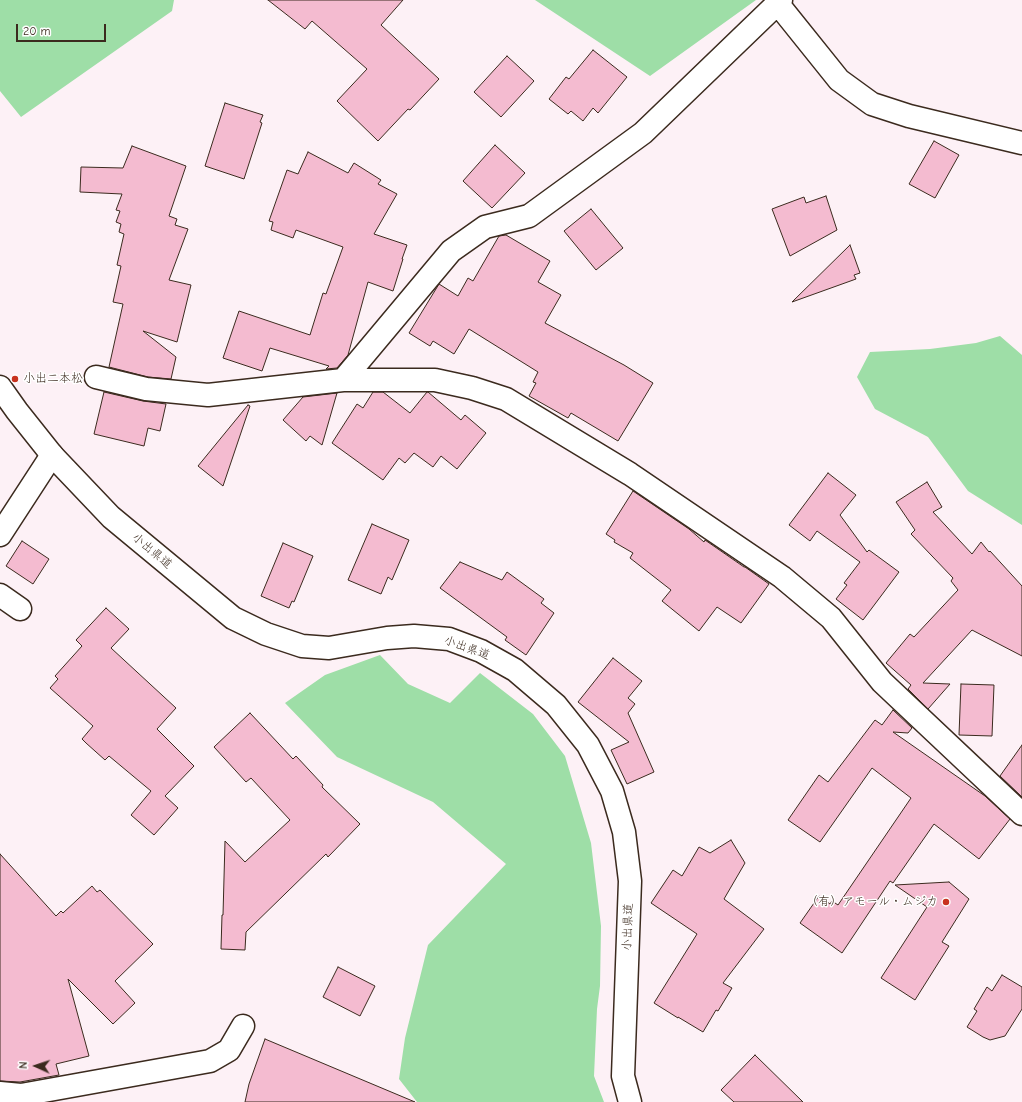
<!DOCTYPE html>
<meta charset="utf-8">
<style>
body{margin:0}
#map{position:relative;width:1022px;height:1102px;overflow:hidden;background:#fdf1f6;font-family:"Comic Neue",sans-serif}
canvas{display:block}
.north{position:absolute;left:16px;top:1046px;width:40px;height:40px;-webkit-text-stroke:3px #fff;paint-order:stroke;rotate:273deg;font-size:11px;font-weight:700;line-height:16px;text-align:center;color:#3b2a1e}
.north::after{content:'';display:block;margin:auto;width:14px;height:18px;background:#3b2a1e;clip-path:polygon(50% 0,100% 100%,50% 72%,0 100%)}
.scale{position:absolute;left:16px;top:24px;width:90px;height:18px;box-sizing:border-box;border:2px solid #3b2a1e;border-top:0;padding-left:5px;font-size:12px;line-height:14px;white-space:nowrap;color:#3b2a1e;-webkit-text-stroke:3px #fff;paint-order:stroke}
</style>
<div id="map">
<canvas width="1022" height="1102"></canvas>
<div class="north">N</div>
<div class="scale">20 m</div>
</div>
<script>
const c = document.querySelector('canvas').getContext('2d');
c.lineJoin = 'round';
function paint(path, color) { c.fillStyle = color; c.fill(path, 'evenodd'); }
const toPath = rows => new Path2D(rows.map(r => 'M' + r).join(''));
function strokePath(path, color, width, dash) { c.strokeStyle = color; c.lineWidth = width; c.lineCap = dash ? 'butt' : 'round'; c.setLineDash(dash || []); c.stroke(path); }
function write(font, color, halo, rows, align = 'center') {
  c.font = font + ' "Comic Neue","Klee One",sans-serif'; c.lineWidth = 3; c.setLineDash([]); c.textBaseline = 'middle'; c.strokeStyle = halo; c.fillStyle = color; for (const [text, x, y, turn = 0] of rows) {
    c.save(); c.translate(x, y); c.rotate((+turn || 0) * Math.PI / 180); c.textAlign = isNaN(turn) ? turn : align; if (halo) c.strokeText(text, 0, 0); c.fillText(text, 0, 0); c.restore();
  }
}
paint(toPath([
 [0,0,174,0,172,11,21,117,0,91],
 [535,0,756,0,650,76],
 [1000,336,1022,355,1022,525,968,491,928,437,875,409,857,377,870,352,930,349,976,343],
 [380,655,408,684,450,703,480,673,533,714,565,756,591,843,601,926,600,986,597,1009,594,1076,604,1102,417,1102,399,1079,405,1038,428,945,506,864,433,802,337,757,285,703,325,675]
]), '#9edea7');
const building = toPath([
 [268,0,403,0,381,25,439,79,410,110,408,109,378,141,337,101,367,69,312,21,305,29,268,0],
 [593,50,627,77,598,113,593,108,583,121,571,111,568,114,549,99,566,77,569,79,593,50],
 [507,56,534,81,501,117,474,92,507,56],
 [225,103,263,115,260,122,262,123,244,179,205,166,225,103],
 [934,141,959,155,935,198,909,184,934,141],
 [495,145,525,173,492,208,463,181,495,145],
 [132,146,186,166,169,216,177,219,175,225,188,229,169,280,191,285,177,342,143,331,176,357,171,379,148,377,109,367,123,304,113,302,121,266,117,265,124,234,119,232,121,224,116,222,120,211,116,210,122,194,80,192,81,167,123,168,132,146],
 [308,152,348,173,354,163,381,180,378,184,397,194,374,234,407,245,402,259,403,259,393,291,368,282,348,355,337,368,326,369,329,366,270,348,262,371,223,358,239,311,310,335,323,293,326,294,343,247,296,230,293,238,271,230,273,222,269,221,287,170,298,174,308,152],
 [826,196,837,230,790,256,772,209,804,197,806,203,826,196],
 [591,209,623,248,596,270,564,231,591,209],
 [506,235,550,261,538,282,561,295,545,323,624,365,653,383,618,441,571,413,568,418,529,396,536,383,533,382,538,372,469,329,454,354,433,341,430,346,409,333,439,284,458,296,468,278,473,281,499,236,506,235],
 [850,245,860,273,854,275,856,279,792,302,850,245],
 [104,392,143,401,166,404,160,431,148,428,144,446,94,434,104,392],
 [373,392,383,392,410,413,427,392,428,392,461,420,465,415,486,433,457,469,441,456,433,467,414,453,405,463,399,458,383,480,332,443,357,404,363,408,373,392],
 [337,393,322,445,310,436,306,441,283,420,303,397,337,393],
 [248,405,250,406,223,486,198,466,248,405],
 [828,473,856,495,840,515,867,552,869,550,899,572,863,620,836,599,847,585,844,583,860,562,817,531,810,541,789,525,828,473],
 [927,482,942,507,933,512,972,554,981,542,989,552,990,551,1022,586,1022,656,972,630,923,683,950,684,928,709,908,689,911,685,886,663,910,634,914,637,958,590,951,581,953,578,911,534,915,530,896,502,927,482],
 [633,491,689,529,704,542,705,540,744,567,745,567,769,584,741,623,717,607,699,631,662,601,671,590,630,558,633,553,614,542,615,540,606,534,633,491],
 [372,524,409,540,392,580,388,577,381,594,348,580,372,524],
 [22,541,49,559,33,584,6,566,22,541],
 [283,543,313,556,294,602,292,601,289,608,261,596,283,543],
 [460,562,502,580,507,572,544,599,541,603,554,613,526,655,505,640,507,637,440,588,460,562],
 [106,608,129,629,111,648,176,708,157,729,194,766,165,796,178,808,154,835,131,815,151,791,109,756,105,760,86,743,82,739,93,726,50,688,58,679,55,676,82,646,76,640,106,608],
 [613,658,642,681,628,698,635,704,628,713,654,772,627,784,611,750,629,742,578,702,613,658],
 [961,684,994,685,992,736,959,735,961,684],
 [893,710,912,728,908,733,893,732,985,796,1010,819,979,859,934,824,893,883,890,881,842,953,800,923,819,896,830,904,832,901,838,905,911,798,872,768,820,842,788,820,819,775,828,782,875,720,882,725,893,710],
 [250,713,293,759,296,756,323,785,322,787,360,824,328,857,326,854,246,932,245,950,221,949,222,915,223,915,225,841,245,862,290,820,251,778,246,782,214,747,250,713],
 [1022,745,1022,797,1000,776,1022,745],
 [731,840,745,863,724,899,764,929,723,983,732,988,718,1011,716,1010,703,1032,678,1017,678,1018,654,1003,697,934,651,903,673,870,682,876,699,847,710,853,731,840],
 [0,854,56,916,61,911,63,913,92,886,97,892,100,890,153,944,115,981,135,1003,113,1024,68,979,89,1056,56,1064,59,1075,20,1082,0,1081,0,854],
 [949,882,969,899,942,942,949,946,915,1000,881,978,927,907,895,885,949,882],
 [338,967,375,986,360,1016,323,997,338,967],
 [1002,975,1022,987,1022,1009,1005,1036,990,1040,983,1037,967,1027,977,1011,974,1009,987,987,992,991,1002,975],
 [265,1039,415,1102,245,1102,249,1084,265,1039],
 [755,1055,803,1102,734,1102,721,1090,755,1055]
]);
paint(building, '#f4bbd0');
strokePath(building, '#3b2a1e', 1);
const street = toPath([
 [778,4,839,80,872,104,909,116,1022,143],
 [96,377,146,389,208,395,343,380,451,251,485,227,529,216,643,133,781,0],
 [343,380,435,380,472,388,506,399,630,474,782,577,831,618,882,682,1022,814],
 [0,535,52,455],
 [0,595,20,609],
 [0,1093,21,1095,210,1061,229,1050,243,1026]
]);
const secondary = toPath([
 [0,387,17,411,52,455,111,517,233,618,266,634,302,646,329,648,387,638,414,636,449,639,481,651,515,670,556,705,588,745,612,791,624,832,630,881,623,1076,630,1102]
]);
strokePath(street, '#3b2a1e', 25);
strokePath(secondary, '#3b2a1e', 25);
strokePath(street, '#fff', 22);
strokePath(secondary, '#fff', 22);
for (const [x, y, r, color] of [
 [15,379,4,"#c8321e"],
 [946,902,4,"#c8321e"]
]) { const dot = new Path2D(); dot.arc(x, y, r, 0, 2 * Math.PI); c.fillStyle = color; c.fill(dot); strokePath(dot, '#fff', 1.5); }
write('12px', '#3b2a1e', '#fff', [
 ["小出二本松",23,379],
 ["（有）アモール・ムジカ",938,902,"right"]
], 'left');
write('12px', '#3b2a1e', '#fff', [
 ["小出県道",152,551,40],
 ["小出県道",467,648,20],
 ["小出県道",628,927,-88]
]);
</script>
